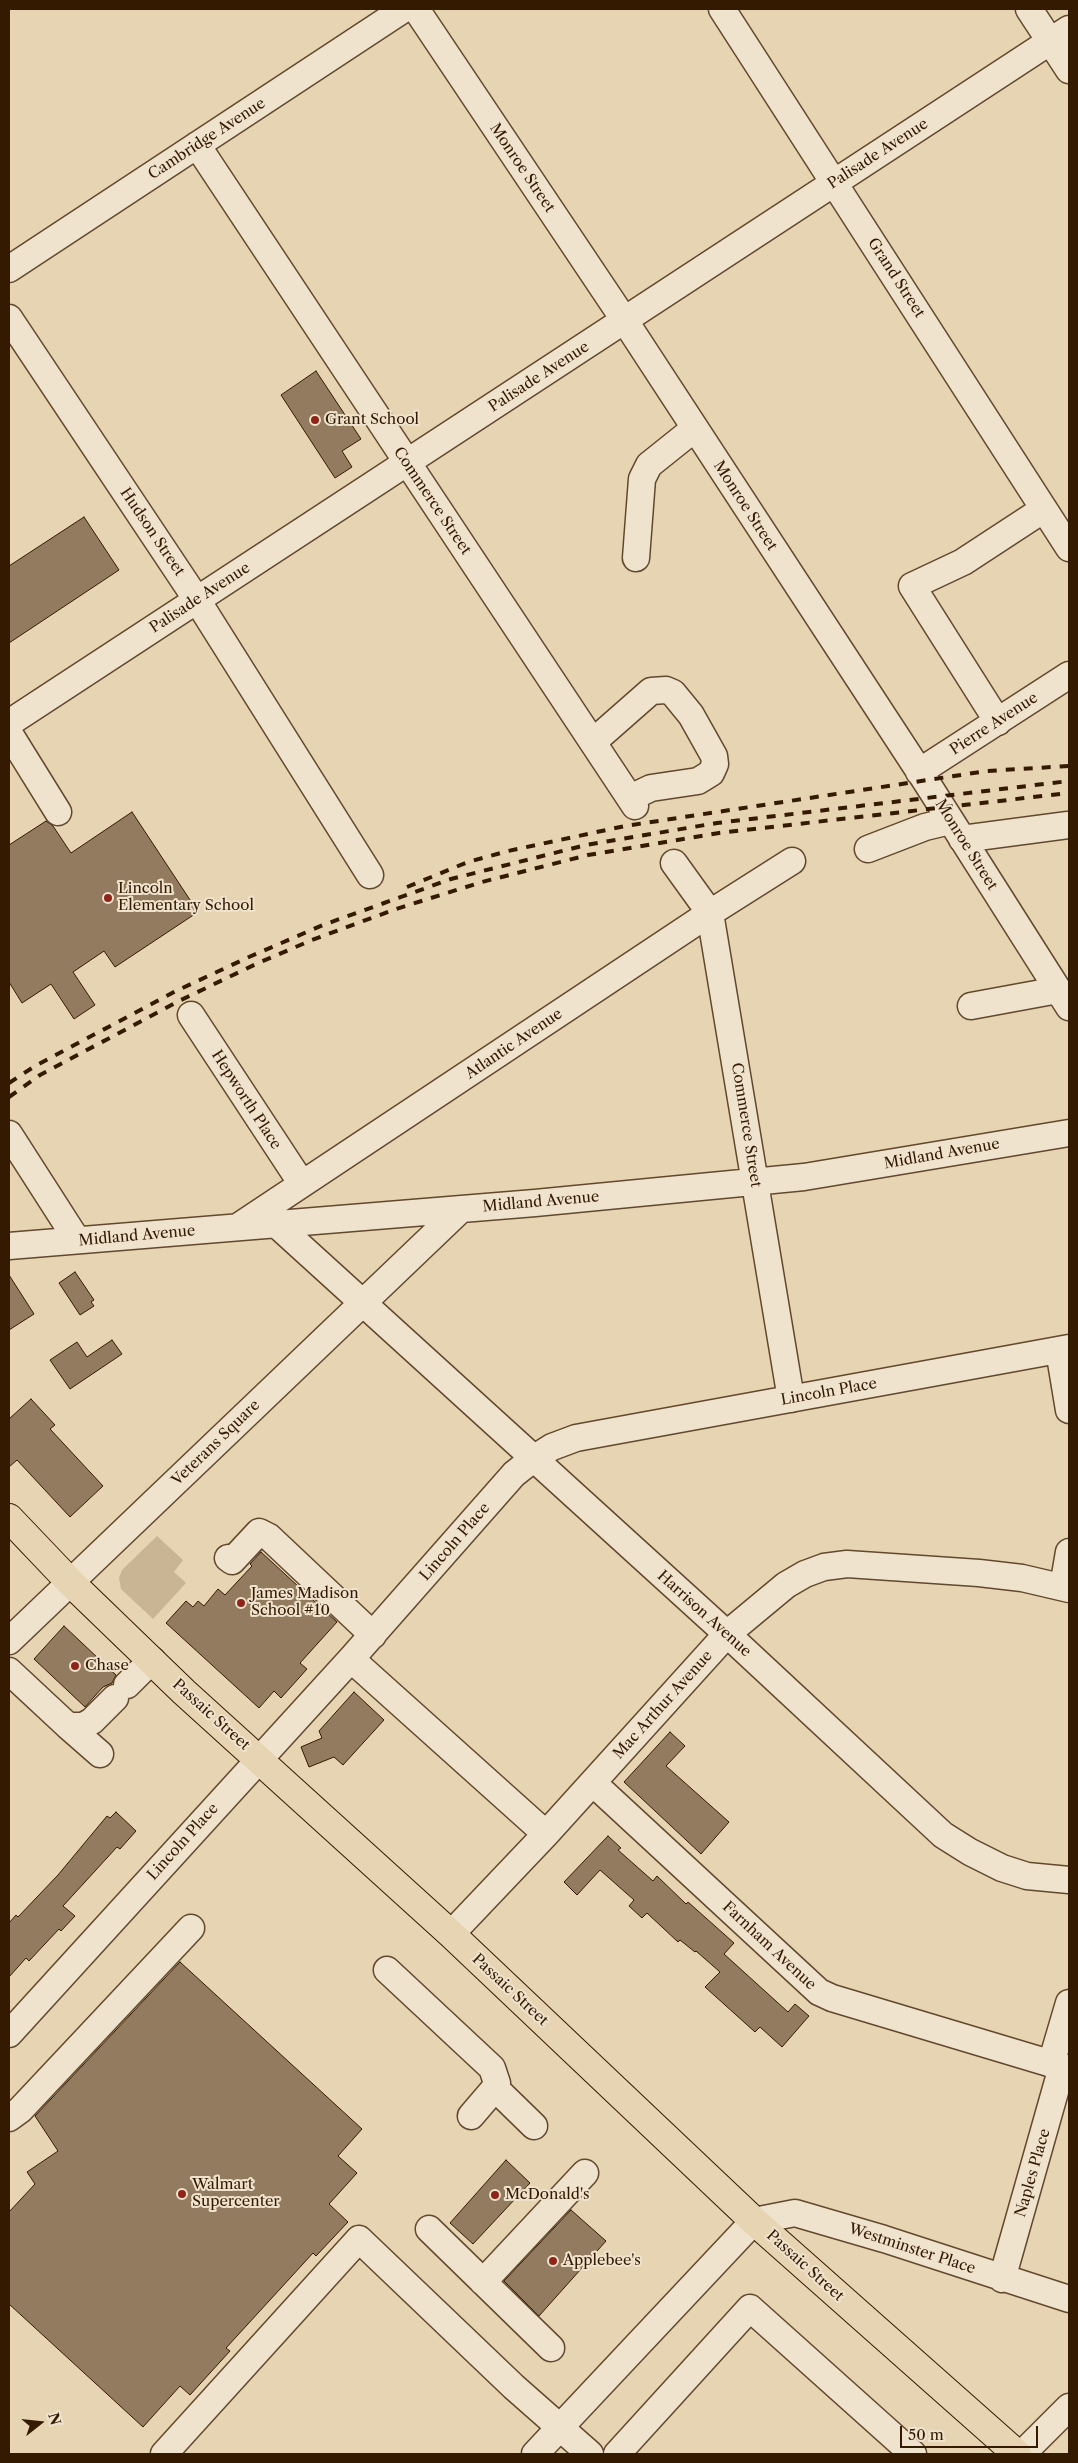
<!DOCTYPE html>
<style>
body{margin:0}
#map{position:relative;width:1078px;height:2463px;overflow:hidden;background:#e7d4b2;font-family:"Libre Caslon Text",serif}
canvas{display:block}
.frame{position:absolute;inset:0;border:10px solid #351a02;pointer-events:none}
.north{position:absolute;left:15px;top:2398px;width:50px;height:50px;-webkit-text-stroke:4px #efe3cd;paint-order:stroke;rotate:74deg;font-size:14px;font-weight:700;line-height:20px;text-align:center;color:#351a02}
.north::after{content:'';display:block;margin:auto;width:18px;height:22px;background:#351a02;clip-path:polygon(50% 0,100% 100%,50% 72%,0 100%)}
.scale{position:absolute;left:900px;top:2426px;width:138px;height:22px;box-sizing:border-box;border:2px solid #351a02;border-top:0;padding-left:6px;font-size:15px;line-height:18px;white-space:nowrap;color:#351a02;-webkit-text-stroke:4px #efe3cd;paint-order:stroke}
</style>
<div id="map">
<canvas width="1078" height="2463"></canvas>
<div class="frame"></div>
<div class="north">N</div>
<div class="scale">50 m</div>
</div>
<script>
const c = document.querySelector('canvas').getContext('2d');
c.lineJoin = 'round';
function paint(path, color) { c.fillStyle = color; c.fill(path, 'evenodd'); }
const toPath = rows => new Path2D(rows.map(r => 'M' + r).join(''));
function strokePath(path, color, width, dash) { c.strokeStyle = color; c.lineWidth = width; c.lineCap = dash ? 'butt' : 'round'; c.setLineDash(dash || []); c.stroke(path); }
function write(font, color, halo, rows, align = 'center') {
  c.font = font + ' "Libre Caslon Text",serif'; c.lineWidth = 4; c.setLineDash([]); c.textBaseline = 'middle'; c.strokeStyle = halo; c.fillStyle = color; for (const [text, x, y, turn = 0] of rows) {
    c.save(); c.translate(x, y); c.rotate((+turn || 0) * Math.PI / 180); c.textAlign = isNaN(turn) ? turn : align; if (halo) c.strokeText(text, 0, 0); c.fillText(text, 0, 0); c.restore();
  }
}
paint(toPath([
 [157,1536,183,1560,174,1572,186,1583,153,1619,121,1589,119,1578,122,1570]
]), '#c9b494');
const building = toPath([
 [316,371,361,439,342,451,352,467,335,478,281,395,316,371],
 [84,517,119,570,9,643,9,566,84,517],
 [132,812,198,912,115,967,104,951,73,972,95,1005,74,1019,51,984,22,1003,9,982,9,845,46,821,53,826,71,853,132,812],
 [75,1272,94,1300,91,1302,94,1306,80,1315,59,1283,75,1272],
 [9,1275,34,1314,9,1330,9,1275],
 [112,1340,122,1354,70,1389,50,1360,77,1342,87,1357,112,1340],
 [31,1399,55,1425,50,1429,103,1486,70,1517,17,1460,9,1467,9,1419,31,1399],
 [261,1552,337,1622,300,1663,307,1669,281,1698,274,1691,259,1708,166,1623,186,1601,193,1607,198,1601,204,1606,218,1589,225,1595,252,1566,250,1564,261,1552],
 [64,1626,116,1675,112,1683,103,1687,85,1707,34,1659,64,1626],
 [354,1692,384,1720,343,1765,334,1757,309,1767,301,1747,322,1738,319,1731,354,1692],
 [670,1732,685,1746,666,1766,729,1822,701,1854,624,1782,670,1732],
 [116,1812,136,1831,120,1849,117,1847,63,1906,75,1916,61,1931,59,1929,29,1961,26,1958,9,1977,9,1923,16,1915,18,1917,58,1875,107,1816,110,1818,116,1812],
 [608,1836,621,1848,618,1850,653,1881,657,1876,686,1904,688,1902,734,1943,724,1954,788,2012,795,2004,809,2016,782,2047,760,2027,755,2032,705,1987,720,1972,696,1951,695,1952,680,1940,678,1942,647,1913,642,1918,629,1906,634,1900,600,1870,577,1895,564,1882,608,1836],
 [180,1962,362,2129,338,2156,357,2173,329,2204,348,2222,316,2256,313,2253,226,2348,230,2351,190,2395,180,2386,143,2427,9,2304,9,2212,35,2184,27,2172,58,2151,35,2116,180,1962],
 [506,2160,530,2183,473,2244,450,2223,506,2160],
 [571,2210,606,2241,539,2316,504,2281,571,2210]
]);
paint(building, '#927b5e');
strokePath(building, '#351a02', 1);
const minor = toPath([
 [416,9,625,321,925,780,1069,1007],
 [722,9,1069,548],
 [1029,9,1069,70],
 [197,145,635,806],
 [9,269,404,9],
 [9,318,197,600,370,875],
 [636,558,642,479,649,465,694,429],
 [998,722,912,586,963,562,1044,509],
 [9,723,1069,29],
 [9,733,58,812],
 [593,742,651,691,666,690,673,693,691,715,714,756,715,764,711,773,698,781,651,788,630,798],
 [919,772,1069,675],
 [962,839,1068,825],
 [868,849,925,827,950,821],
 [674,863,710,913,791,1399],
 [971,1006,1058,990],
 [191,1015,302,1184],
 [9,1134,77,1240],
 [276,1224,727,1634,943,1835,970,1852,1002,1868,1027,1876,1069,1880],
 [239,1226,710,913,792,861],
 [9,1246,535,1203,804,1177,1069,1133],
 [1059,1350,1069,1410],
 [228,1558,232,1561,259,1532,269,1537,373,1635],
 [1063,1587,1069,1552],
 [9,1641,460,1210],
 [351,1659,546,1834],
 [9,1671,68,1726,83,1726,92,1721,115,1698],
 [127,1685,152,1660],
 [68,1726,100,1754],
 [593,1783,819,1992,832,1998,1069,2069],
 [451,1934,546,1834,727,1634,786,1585,805,1574,824,1567,847,1564,979,1573,1022,1578,1069,1589],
 [387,1970,492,2068,497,2083,495,2088],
 [9,2034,351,1659,514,1474,533,1459,552,1447,576,1438,1069,1348],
 [1051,2064,1069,2003],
 [471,2116,495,2088,534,2126],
 [9,2118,20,2110,191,1928],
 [429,2229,551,2348],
 [1002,2279,1062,2067],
 [483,2282,585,2173],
 [164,2454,359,2239,514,2387,590,2454],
 [535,2454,754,2221,795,2213,884,2239,1069,2299],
 [617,2454,750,2308,913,2454],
 [1022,2454,1069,2407]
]);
const major = toPath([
 [9,1518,70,1582,184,1692,451,1934,754,2221,1017,2454]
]);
strokePath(minor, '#62482e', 29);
strokePath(major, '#351a02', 30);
strokePath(minor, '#efe3cd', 26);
strokePath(major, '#e7d4b2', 28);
strokePath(toPath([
 [407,887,468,862,508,851,625,826,987,771,1069,766],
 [9,1083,35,1066,176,991,249,957,323,925,451,879,586,845,717,823,1069,781],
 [9,1097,40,1075,181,1000,256,964,312,940,396,909,482,882,588,855,719,833,1069,793]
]), '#351a02', 4, [9, 9]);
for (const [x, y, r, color] of [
 [315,420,5,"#8f2418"],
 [108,898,5,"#8f2418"],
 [241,1603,5,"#8f2418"],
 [75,1666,5,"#8f2418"],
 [182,2194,5,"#8f2418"],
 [495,2195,5,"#8f2418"],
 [553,2261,5,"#8f2418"]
]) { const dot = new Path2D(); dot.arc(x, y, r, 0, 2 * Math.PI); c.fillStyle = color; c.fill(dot); strokePath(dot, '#efe3cd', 2); }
write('15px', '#351a02', '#efe3cd', [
 ["Cambridge Avenue",207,139,-33],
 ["Palisade Avenue",878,154,-33],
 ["Monroe Street",522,168,56],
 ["Grand Street",896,278,57],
 ["Palisade Avenue",539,377,-33],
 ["Commerce Street",432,501,56],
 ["Monroe Street",745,506,57],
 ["Hudson Street",152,532,56],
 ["Palisade Avenue",200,598,-33],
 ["Pierre Avenue",994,724,-33],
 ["Monroe Street",966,845,58],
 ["Atlantic Avenue",514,1044,-34],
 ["Hepworth Place",246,1100,57],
 ["Commerce Street",746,1125,81],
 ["Midland Avenue",942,1154,-10],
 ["Midland Avenue",541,1202,-5],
 ["Midland Avenue",137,1236,-5],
 ["Lincoln Place",829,1392,-10],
 ["Veterans Square",216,1443,-44],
 ["Lincoln Place",455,1542,-49],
 ["Harrison Avenue",704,1614,42],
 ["Mac Arthur Avenue",663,1705,-48],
 ["Passaic Street",211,1715,42],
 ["Lincoln Place",183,1842,-48],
 ["Farnham Avenue",769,1946,43],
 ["Passaic Street",510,1990,43],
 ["Naples Place",1033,2173,-74],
 ["Westminster Place",912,2249,18],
 ["Passaic Street",805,2266,42]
]);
write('15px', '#351a02', '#efe3cd', [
 ["Grant School",325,420],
 ["Lincoln",118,889],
 ["Elementary School",118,906],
 ["James Madison",251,1594],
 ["School #10",251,1611],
 ["Chase",85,1666],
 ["Walmart",192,2185],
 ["Supercenter",192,2202],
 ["McDonald's",505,2195],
 ["Applebee's",563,2261]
], 'left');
</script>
